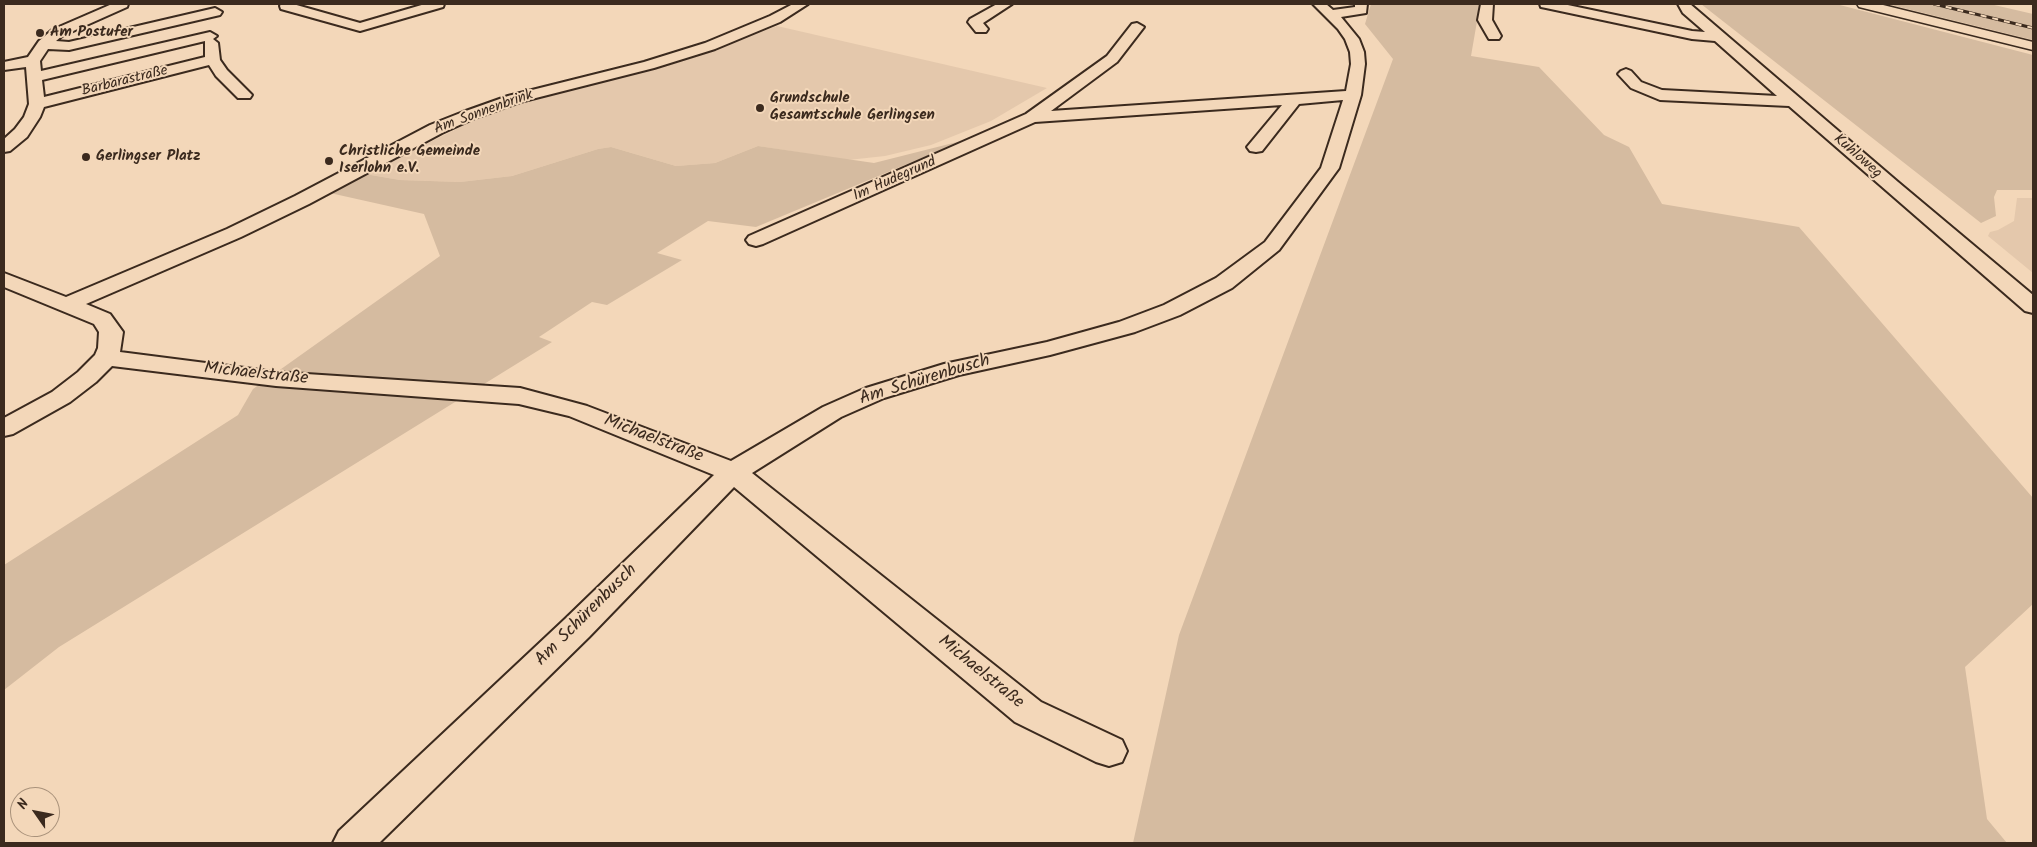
<!DOCTYPE html>
<meta charset="utf-8">
<style>
body{margin:0}
#map{position:relative;width:2037px;height:847px;overflow:hidden;background:#f3d7b9;font-family:Kalam,sans-serif}
canvas{display:block}
.frame{position:absolute;inset:0;border:5px solid #3b2a1e;pointer-events:none}
.north{position:absolute;left:10px;top:787px;width:50px;height:50px;box-sizing:border-box;background:#f3d7b9;border:1px solid #a9927b;border-radius:50%;rotate:303deg;font-size:14px;font-weight:700;line-height:20px;text-align:center;color:#3b2a1e}
.north::after{content:'';display:block;margin:auto;width:18px;height:22px;background:#3b2a1e;clip-path:polygon(50% 0,100% 100%,50% 72%,0 100%)}
</style>
<div id="map">
<canvas width="2037" height="847"></canvas>
<div class="frame"></div>
<div class="north">N</div>
</div>
<script>
const c = document.querySelector('canvas').getContext('2d');
c.lineJoin = 'round';
function paint(path, color) { c.fillStyle = color; c.fill(path, 'evenodd'); }
const toPath = rows => new Path2D(rows.map(r => 'M' + r).join(''));
function strokePath(path, color, width, dash) { c.strokeStyle = color; c.lineWidth = width; c.lineCap = dash ? 'butt' : 'round'; c.setLineDash(dash || []); c.stroke(path); }
function write(font, color, halo, rows, align = 'center') {
  c.font = font + ' Kalam,sans-serif'; c.lineWidth = 4; c.setLineDash([]); c.textBaseline = 'middle'; c.strokeStyle = halo; c.fillStyle = color; for (const [text, x, y, turn = 0] of rows) {
    c.save(); c.translate(x, y); c.rotate((+turn || 0) * Math.PI / 180); c.textAlign = isNaN(turn) ? turn : align; if (halo) c.strokeText(text, 0, 0); c.fillText(text, 0, 0); c.restore();
  }
}
paint(toPath([
 [777,26,1047,88,991,121,931,145,885,156,848,160,758,146,715,163,676,166,611,147,598,149,512,176,460,182,400,180,365,174,487,114,525,102,712,49],
 [2017,198,2033,198,2033,273,1988,236,1990,232,1998,230,2014,221]
]), '#e4c8ac');
paint(toPath([
 [1371,4,1480,4,1471,56,1539,67,1604,135,1629,147,1662,204,1799,227,2033,498,2033,604,1965,667,1987,819,2007,843,1133,843,1179,635,1393,59,1365,24],
 [1701,4,1836,4,2033,55,2033,190,1997,190,1994,197,1996,216,1981,223],
 [1887,4,1990,4,2033,14,2033,40],
 [965,140,756,227,708,221,657,253,682,260,607,305,592,302,539,337,552,342,59,647,4,690,4,565,238,415,253,389,440,256,424,214,330,193,365,174,400,180,460,182,512,176,598,149,611,147,676,166,715,163,758,146,874,163]
]), '#d5bba0');
const minor = toPath([
 [112,4,128,4,127,7,62,36,56,41,69,42,215,8,222,12,220,15,69,50,48,49,40,61,41,71,210,32,217,36,213,39,218,43,220,60,227,70,252,95,250,98,238,98,216,76,209,65,44,107,40,117,27,137,10,151,4,152,4,139,15,129,24,117,29,104,26,67,4,70,4,62,28,57,39,41,52,30,112,4],
 [205,41,205,57,44,97,42,80,205,41],
 [281,4,293,4,360,23,425,4,444,4,443,7,360,31,281,9,280,6,281,4],
 [793,4,808,4,780,22,715,49,654,68,520,102,475,118,442,133,309,204,241,237,86,304,110,314,123,332,120,352,276,372,520,388,587,406,731,461,823,407,866,388,944,364,1047,342,1119,322,1164,305,1216,278,1265,242,1321,168,1343,100,1299,104,1262,151,1256,152,1250,151,1247,147,1282,105,1035,122,763,244,756,246,749,244,746,240,749,236,1026,114,1107,56,1132,24,1137,23,1144,27,1117,62,1051,111,1346,91,1351,64,1350,52,1345,39,1338,29,1313,4,1326,4,1333,10,1355,7,1355,4,1367,4,1366,13,1341,17,1359,39,1364,52,1365,64,1361,95,1339,168,1279,250,1232,288,1180,315,1135,332,1050,355,959,375,884,398,841,417,752,473,1041,702,1122,740,1127,751,1122,762,1109,766,1096,762,1015,722,734,487,589,637,379,843,333,843,339,831,565,619,714,475,569,416,519,404,276,386,112,366,96,382,70,402,13,434,4,436,4,418,52,392,78,372,95,355,98,348,99,332,94,324,4,287,4,273,66,297,227,229,295,196,430,125,463,112,508,96,644,62,705,43,770,16,793,4],
 [997,4,1012,4,983,23,988,29,986,32,976,32,968,22,970,19,997,4],
 [1481,4,1493,4,1492,20,1501,36,1499,39,1489,39,1478,20,1481,4],
 [1540,4,1563,4,1692,31,1705,32,1683,13,1678,4,1690,4,1898,182,2033,295,2033,313,2025,311,1789,106,1660,100,1631,88,1618,74,1621,71,1626,69,1631,71,1641,82,1662,90,1777,96,1715,41,1692,39,1546,8,1541,7,1540,4]
]);
const tertiary = toPath([
 [1857,4,1879,4,2033,42,2033,50,1859,7,1857,4]
]);
strokePath(minor, '#3b2a1e', 4);
strokePath(tertiary, '#3b2a1e', 3);
paint(minor, '#f3d7b9');
paint(tertiary, '#f3d7b9');
const rail = toPath([
 [1934,4,2033,28]
]);
strokePath(rail, '#3b2a1e', 3);
strokePath(rail, '#f3d7b9', 2, [6]);
for (const [x, y, r, color] of [
 [40,33,5,"#3b2a1e"],
 [760,108,5,"#3b2a1e"],
 [86,157,5,"#3b2a1e"],
 [329,161,5,"#3b2a1e"]
]) { const dot = new Path2D(); dot.arc(x, y, r, 0, 2 * Math.PI); c.fillStyle = color; c.fill(dot); strokePath(dot, '#f3d7b9', 2); }
write('bold 15px', '#3b2a1e', '#f3d7b9', [
 ["Am Postufer",50,33],
 ["Grundschule",770,99],
 ["Gesamtschule Gerlingsen",770,116],
 ["Christliche Gemeinde",339,152],
 ["Iserlohn e.V.",339,169],
 ["Gerlingser Platz",96,157]
], 'left');
write('15px', '#3b2a1e', '#f3d7b9', [
 ["Barbarastraße",125,82,-14],
 ["Am Sonnenbrink",484,113,-20],
 ["Kuhloweg",1857,157,41],
 ["Im Hudegrund",895,180,-24]
]);
write('18px', '#3b2a1e', '#f3d7b9', [
 ["Michaelstraße",256,375,6],
 ["Am Schürenbusch",925,381,-17],
 ["Michaelstraße",653,440,21],
 ["Am Schürenbusch",587,616,-45],
 ["Michaelstraße",980,673,39]
]);
</script>
